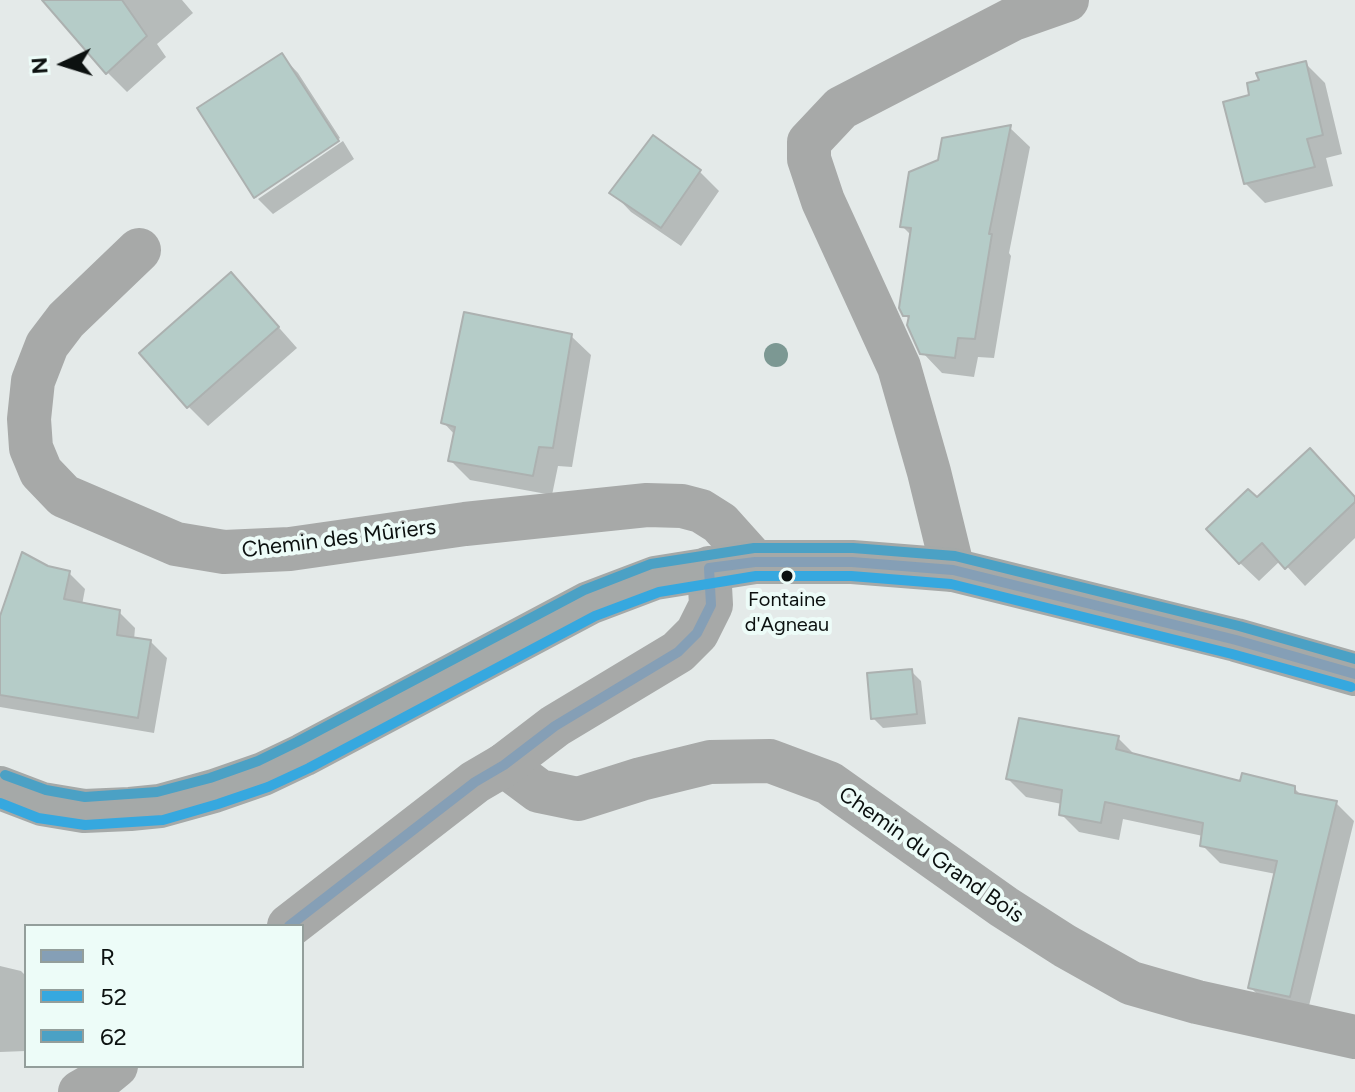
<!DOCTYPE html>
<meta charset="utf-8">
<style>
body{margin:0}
#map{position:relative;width:1355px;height:1092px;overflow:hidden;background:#e4eae9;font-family:Figtree,sans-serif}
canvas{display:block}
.legend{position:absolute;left:24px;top:924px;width:280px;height:144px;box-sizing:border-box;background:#edfcf8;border:2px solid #939e9b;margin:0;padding:10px 14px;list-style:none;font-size:24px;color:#0c1110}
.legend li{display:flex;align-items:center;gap:16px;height:40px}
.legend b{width:40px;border:2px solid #939e9b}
.north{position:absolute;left:24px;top:24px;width:80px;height:80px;-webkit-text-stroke:6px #edfcf8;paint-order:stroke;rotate:266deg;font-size:22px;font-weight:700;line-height:32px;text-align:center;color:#0c1110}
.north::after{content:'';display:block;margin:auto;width:28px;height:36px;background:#0c1110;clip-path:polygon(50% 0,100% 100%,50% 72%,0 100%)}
</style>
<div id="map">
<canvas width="1355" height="1092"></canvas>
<ul class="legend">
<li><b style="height:10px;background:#859fb6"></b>R</li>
<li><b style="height:10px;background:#36a8df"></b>52</li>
<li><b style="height:10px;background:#4ba1c5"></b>62</li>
</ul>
<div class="north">N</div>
</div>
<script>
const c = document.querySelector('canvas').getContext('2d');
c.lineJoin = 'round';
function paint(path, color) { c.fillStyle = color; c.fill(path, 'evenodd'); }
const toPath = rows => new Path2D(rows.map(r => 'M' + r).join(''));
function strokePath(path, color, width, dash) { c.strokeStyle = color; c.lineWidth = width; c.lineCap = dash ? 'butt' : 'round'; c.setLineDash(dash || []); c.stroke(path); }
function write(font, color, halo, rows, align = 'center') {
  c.font = font + ' Figtree,sans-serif'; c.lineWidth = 8; c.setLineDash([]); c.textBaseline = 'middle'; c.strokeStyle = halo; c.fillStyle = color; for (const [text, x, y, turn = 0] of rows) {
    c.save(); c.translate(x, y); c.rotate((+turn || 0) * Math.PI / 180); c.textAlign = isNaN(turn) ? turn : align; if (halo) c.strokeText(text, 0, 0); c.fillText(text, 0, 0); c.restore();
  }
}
paint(toPath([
 [72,0,182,0,193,13,157,44,166,57,127,92,107,72],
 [282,56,298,73,340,138,257,194,257,198,199,108],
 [1305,63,1325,83,1342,154,1326,158,1333,186,1265,203,1245,183,1251,96,1261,82],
 [1010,128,1030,147,1009,253,1011,256,994,358,978,357,974,377,942,373,922,352,910,320,905,315,912,236,902,226,940,162,943,140],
 [343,141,354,159,273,214,258,199],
 [699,171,719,191,681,246,631,212,612,192],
 [250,295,297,348,208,426,189,407,142,353],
 [571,336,591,355,572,467,558,466,552,495,470,480,450,460,455,435,443,422],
 [1355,498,1355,538,1305,586,1281,560,1259,581,1240,563,1257,500],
 [69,573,85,589,82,605,119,612,135,628,134,640,151,642,167,658,154,733,0,707,0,622],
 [911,671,921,681,926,724,883,728,873,718],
 [1118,738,1136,756,1241,783,1294,788,1302,796,1336,803,1354,821,1307,1014,1268,1005,1250,987,1276,874,1220,863,1202,845,1203,836,1123,819,1119,840,1079,832,1061,814,1062,804,1026,797,1008,779],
 [0,966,21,971,26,976,26,1051,0,1052]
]), '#0003');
const building = toPath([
 [42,0,122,0,147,36,106,74,42,0],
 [282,53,339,141,254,198,197,108,282,53],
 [1306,61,1323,135,1307,139,1315,167,1244,184,1223,102,1249,95,1247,83,1259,80,1256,73,1306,61],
 [1011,125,989,234,992,234,975,339,958,338,955,358,920,354,907,325,909,316,903,316,899,308,911,228,900,227,909,172,938,160,942,138,1011,125],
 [653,135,701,170,661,228,609,193,653,135],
 [231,272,279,327,187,408,139,353,231,272],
 [464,312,572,334,553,448,539,447,533,476,448,461,455,427,441,423,464,312],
 [1310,448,1355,497,1355,502,1285,569,1262,543,1239,564,1206,529,1248,489,1257,497,1310,448],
 [22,552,48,566,70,571,64,599,120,610,117,635,151,640,138,718,0,695,0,616,22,552],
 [912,669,917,714,871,719,867,673,912,669],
 [1019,718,1119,736,1116,749,1240,781,1242,773,1295,786,1295,793,1337,801,1290,997,1248,988,1277,861,1200,846,1203,823,1105,802,1101,823,1059,815,1062,790,1006,779,1019,718]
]);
paint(building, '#b5ccc8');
strokePath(building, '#acb1b0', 2);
strokePath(toPath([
 [139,250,66,320,47,345,33,381,29,419,31,448,41,472,64,496,176,544,224,552,290,549,465,524,647,505,682,506,701,511,720,523,755,562],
 [953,570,929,472,899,367,823,201,809,159,809,142,841,108,1013,19,1067,0],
 [504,765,539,791,578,799,641,779,710,762,770,761,829,783,1004,907,1065,946,1131,983,1197,1002,1355,1037]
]), '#a7a9a8', 44);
strokePath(toPath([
 [289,926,475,782,504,765,555,726,678,652,697,633,711,605,709,568],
 [80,1092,94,1084,116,1066]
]), '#a7a9a8', 44);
strokePath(toPath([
 [0,788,42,804,84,811,130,809,160,806,214,791,263,774,303,755,589,603,655,578,755,562,852,562,953,570,1236,640,1355,674]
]), '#a5a9a8', 44);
strokePath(toPath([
 [709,568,755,562,852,562,953,570,1236,640,1355,674],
 [289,926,475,782,504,765,555,726,678,652,697,633,711,605,709,568]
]), '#859fb6', 10);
strokePath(toPath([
 [0,803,38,818,85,825,163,820,218,804,268,787,309,768,595,616,659,592,756,576,851,576,951,584,1232,654,1351,687]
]), '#36a8df', 10);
strokePath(toPath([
 [5,775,46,790,85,797,157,792,210,778,258,761,297,742,584,590,651,564,754,548,853,548,955,556,1239,626,1355,659]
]), '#4ba1c5', 10);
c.fillStyle = '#7c9893';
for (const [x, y] of [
 [776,355]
]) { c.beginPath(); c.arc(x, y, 12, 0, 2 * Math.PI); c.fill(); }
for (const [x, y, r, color] of [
 [787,576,7,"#0c1110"]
]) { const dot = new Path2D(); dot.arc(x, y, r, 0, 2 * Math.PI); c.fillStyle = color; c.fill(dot); strokePath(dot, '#edfcf8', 3); }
write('20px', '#0c1110', '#edfcf8', [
 ["Fontaine",787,600],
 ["d'Agneau",787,625]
]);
write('22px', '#0c1110', '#edfcf8', [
 ["Chemin des Mûriers",339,539,-7],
 ["Chemin du Grand Bois",931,855,35]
]);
</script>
